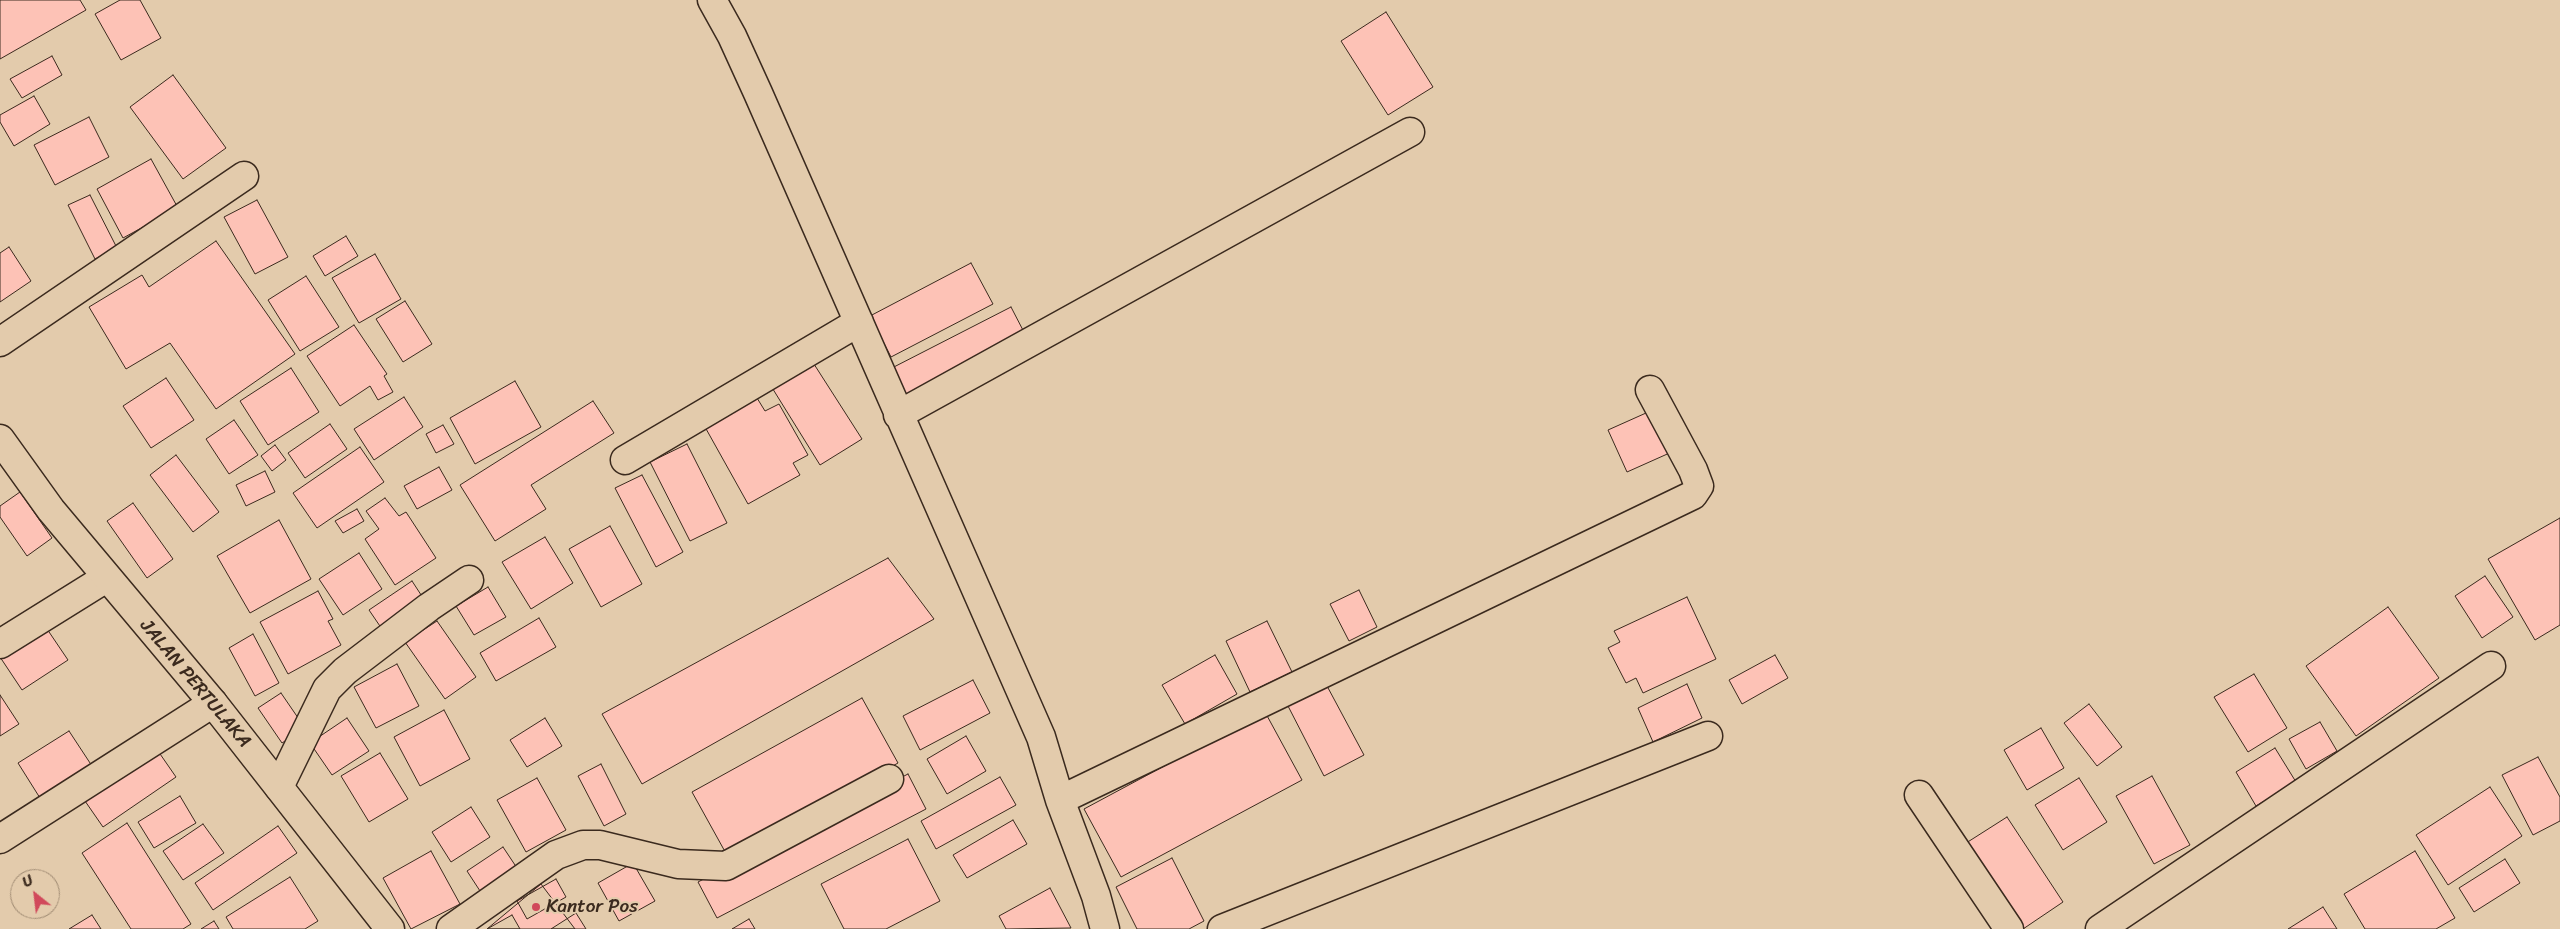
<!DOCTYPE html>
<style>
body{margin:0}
#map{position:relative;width:2560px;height:929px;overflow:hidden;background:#e3cbac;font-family:Sriracha,sans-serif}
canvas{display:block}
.north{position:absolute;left:10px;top:869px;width:50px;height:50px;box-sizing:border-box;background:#e3cbac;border:1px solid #a08b73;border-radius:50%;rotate:331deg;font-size:14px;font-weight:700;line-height:20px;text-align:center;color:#3b2a1e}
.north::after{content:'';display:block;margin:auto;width:18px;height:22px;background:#d1495b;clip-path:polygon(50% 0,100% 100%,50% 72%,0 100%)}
</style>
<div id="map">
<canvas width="2560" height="929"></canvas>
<div class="north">U</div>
</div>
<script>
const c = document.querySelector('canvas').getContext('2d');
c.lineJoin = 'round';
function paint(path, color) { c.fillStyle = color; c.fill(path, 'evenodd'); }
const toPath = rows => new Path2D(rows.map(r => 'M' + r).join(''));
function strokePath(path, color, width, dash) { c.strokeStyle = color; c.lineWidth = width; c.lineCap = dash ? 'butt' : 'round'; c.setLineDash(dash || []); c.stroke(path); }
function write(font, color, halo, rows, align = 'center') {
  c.font = font + ' Sriracha,sans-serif'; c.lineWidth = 4; c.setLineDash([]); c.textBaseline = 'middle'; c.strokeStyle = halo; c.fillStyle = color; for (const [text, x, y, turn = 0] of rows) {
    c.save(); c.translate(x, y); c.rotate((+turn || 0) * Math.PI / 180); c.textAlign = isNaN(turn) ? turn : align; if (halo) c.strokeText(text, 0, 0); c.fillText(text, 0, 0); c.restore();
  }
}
const building = toPath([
 [0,0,80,0,86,10,0,59,0,0],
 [120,0,140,0,161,38,121,60,95,14,120,0],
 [1386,12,1433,87,1388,115,1341,41,1386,12],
 [52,56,62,75,22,98,10,79,52,56],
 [173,75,226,148,183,179,130,107,173,75],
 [34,96,50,124,14,146,0,122,0,115,34,96],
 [89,117,109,157,55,185,34,145,89,117],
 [151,159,178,208,123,238,97,189,151,159],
 [90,195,117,248,95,259,68,205,90,195],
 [257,200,288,257,255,274,224,217,257,200],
 [346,236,358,256,325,276,313,256,346,236],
 [216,241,295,354,216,409,170,343,126,369,89,307,142,275,149,287,216,241],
 [9,247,31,281,0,302,0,253,9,247],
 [375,254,401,299,359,323,332,278,375,254],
 [971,263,993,304,891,357,870,316,971,263],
 [306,276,339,327,300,351,268,300,306,276],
 [405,301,432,344,403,362,376,319,405,301],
 [1011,307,1026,336,903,399,888,370,1011,307],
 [354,325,387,374,384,376,393,392,378,400,370,386,340,406,307,356,354,325],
 [812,361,862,439,820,465,771,386,812,361],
 [291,368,319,412,268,445,240,401,291,368],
 [166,378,194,420,151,448,123,406,166,378],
 [515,381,541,427,475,464,450,418,515,381],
 [404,397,423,427,374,460,354,429,404,397],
 [757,398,765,411,779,404,808,455,793,463,800,475,748,504,705,427,757,398],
 [593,401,614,433,531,485,546,509,495,541,460,485,593,401],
 [1655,409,1674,451,1627,472,1608,430,1655,409],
 [234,420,258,455,229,474,206,439,234,420],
 [330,424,347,449,305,478,288,453,330,424],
 [443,425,454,444,436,453,426,434,443,425],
 [687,444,727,523,690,541,650,462,687,444],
 [275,445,286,460,272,471,261,456,275,445],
 [360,447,384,482,317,528,293,493,360,447],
 [176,455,219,512,193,532,150,475,176,455],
 [439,467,452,490,417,509,404,486,439,467],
 [265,471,275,492,246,506,236,485,265,471],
 [642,475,683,552,656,567,615,488,642,475],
 [20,492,52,538,27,556,0,517,0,506,20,492],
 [385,498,399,516,406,512,436,558,395,585,365,539,379,529,366,511,385,498],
 [133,503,173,559,147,578,107,521,133,503],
 [357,509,364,521,343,533,335,521,357,509],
 [2560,518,2560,625,2535,640,2488,559,2560,518],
 [279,520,311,579,250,613,217,556,279,520],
 [610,526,642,584,601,607,569,549,610,526],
 [545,537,573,583,531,609,502,562,545,537],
 [359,553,382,589,343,615,319,579,359,553],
 [888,558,934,619,642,784,602,714,888,558],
 [2485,576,2513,617,2482,638,2455,596,2485,576],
 [412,581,427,604,384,632,369,610,412,581],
 [488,587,506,617,474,635,456,606,488,587],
 [1359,590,1377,627,1349,641,1330,604,1359,590],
 [318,591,333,619,328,621,341,645,288,674,260,622,318,591],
 [1687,597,1716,659,1643,693,1636,678,1626,683,1608,648,1620,642,1614,631,1687,597],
 [2388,607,2439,678,2356,736,2306,666,2388,607],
 [539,618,556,647,496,681,480,653,539,618],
 [437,621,476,677,445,699,405,642,437,621],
 [1267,621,1292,672,1250,692,1226,641,1267,621],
 [45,626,68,660,22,690,0,657,45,626],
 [253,634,279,683,255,696,229,648,253,634],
 [1215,655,1237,694,1185,724,1162,685,1215,655],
 [1775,655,1788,678,1742,704,1729,680,1775,655],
 [397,664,419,706,376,728,354,687,397,664],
 [2254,674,2287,728,2248,752,2214,697,2254,674],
 [973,680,990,713,920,750,903,716,973,680],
 [1687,684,1702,718,1653,742,1638,708,1687,684],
 [1327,686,1364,755,1324,776,1288,706,1327,686],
 [281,693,305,728,282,743,258,708,281,693],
 [0,695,19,724,0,736,0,695],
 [862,698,898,763,728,857,692,792,862,698],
 [2089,704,2122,747,2097,766,2064,723,2089,704],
 [444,710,470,759,420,786,394,737,444,710],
 [1265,712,1302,780,1121,877,1084,809,1265,712],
 [347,718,369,751,332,775,310,743,347,718],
 [545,718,562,746,527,767,510,740,545,718],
 [2320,722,2337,751,2306,769,2289,739,2320,722],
 [2041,728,2064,768,2027,790,2004,750,2041,728],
 [69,731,92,766,40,798,18,763,69,731],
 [966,736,986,771,947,794,927,759,966,736],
 [2275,748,2296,782,2256,806,2236,772,2275,748],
 [158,751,176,777,103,827,85,801,158,751],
 [380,753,408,799,369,822,341,776,380,753],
 [2538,757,2560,797,2560,821,2533,835,2502,775,2538,757],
 [601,764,626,814,604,826,578,776,601,764],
 [908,774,926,809,717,918,698,882,908,774],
 [2152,776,2190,845,2154,864,2116,796,2152,776],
 [1000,777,1016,805,936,849,921,821,1000,777],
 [537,778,566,830,526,852,497,800,537,778],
 [2079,778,2107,822,2063,850,2035,805,2079,778],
 [2490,787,2522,836,2448,885,2416,835,2490,787],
 [180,796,196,823,154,848,138,822,180,796],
 [471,807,490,837,451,862,432,832,471,807],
 [2007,817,2063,902,2023,929,2018,929,1963,845,2007,817],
 [1013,820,1027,844,967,878,953,855,1013,820],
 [127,823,191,924,183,929,131,929,82,853,127,823],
 [203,824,224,853,183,880,163,851,203,824],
 [278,826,297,853,213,910,195,883,278,826],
 [908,839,940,901,886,929,844,929,821,884,908,839],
 [503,847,519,871,482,894,467,871,503,847],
 [431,851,460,904,411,929,383,878,431,851],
 [2415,851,2455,918,2436,929,2365,929,2344,894,2415,851],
 [1172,858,1204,921,1189,929,1137,929,1116,887,1172,858],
 [2505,859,2520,883,2474,912,2459,888,2505,859],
 [633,863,655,901,619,921,598,883,633,863],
 [290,877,318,921,305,929,233,929,226,917,290,877],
 [556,879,566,897,527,919,517,901,556,879],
 [541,884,575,929,487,929,541,884],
 [1050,888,1071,928,1006,929,999,916,1050,888],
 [2323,907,2337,929,2288,929,2323,907],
 [576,913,586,929,551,929,576,913],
 [92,915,101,929,69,929,92,915],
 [512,915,520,929,487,929,512,915],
 [749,919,755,929,732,929,749,919],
 [214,921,219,929,201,929,214,921]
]);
paint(building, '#fdc2b6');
strokePath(building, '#3b2a1e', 1);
const minor = toPath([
 [712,0,732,36,758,93,1041,737,1060,800,1096,896,1105,929],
 [0,342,244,176],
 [898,415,1410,132],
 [625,460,859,322],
 [0,644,106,578],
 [279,787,327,689,345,671,429,607,469,580],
 [1919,795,2009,929],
 [1060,800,1693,495,1699,486,1693,470,1650,390],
 [0,839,213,703],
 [451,929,556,855,583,845,600,845,678,864,726,866,889,779],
 [1222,929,1708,736],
 [2100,929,2491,666]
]);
const tertiary = toPath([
 [0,439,51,510,213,703,390,929]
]);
strokePath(minor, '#3b2a1e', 31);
strokePath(tertiary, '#3b2a1e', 31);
strokePath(minor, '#e3cbac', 28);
strokePath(tertiary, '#e3cbac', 28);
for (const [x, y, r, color] of [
 [536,907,5,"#d1495b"]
]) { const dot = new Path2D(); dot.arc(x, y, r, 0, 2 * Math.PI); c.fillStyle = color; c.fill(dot); strokePath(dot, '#e3cbac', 2); }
write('19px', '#3b2a1e', '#e3cbac', [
 ["JALAN PERTULAKA",195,684,50]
]);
write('19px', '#3b2a1e', '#e3cbac', [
 ["Kantor Pos",546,907]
], 'left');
</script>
